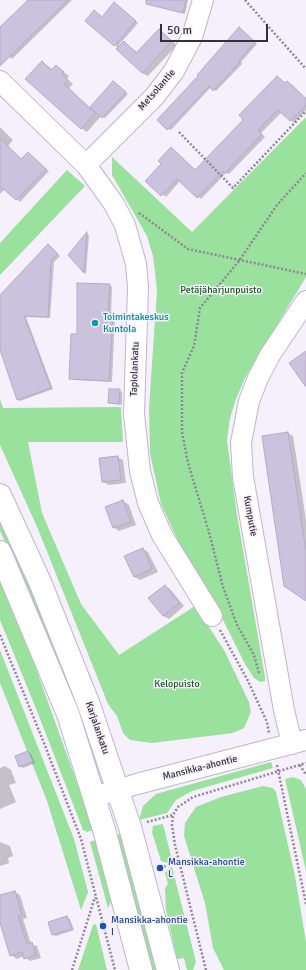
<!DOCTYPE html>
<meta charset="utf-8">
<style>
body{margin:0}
#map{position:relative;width:306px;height:970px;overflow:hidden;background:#f5f0fb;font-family:Signika,sans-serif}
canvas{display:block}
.scale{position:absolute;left:160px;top:24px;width:108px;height:18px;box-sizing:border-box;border:2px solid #352f3a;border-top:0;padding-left:5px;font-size:12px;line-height:14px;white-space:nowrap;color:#352f3a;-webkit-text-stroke:3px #f5f0fb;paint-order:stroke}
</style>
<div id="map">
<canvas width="306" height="970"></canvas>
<div class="scale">50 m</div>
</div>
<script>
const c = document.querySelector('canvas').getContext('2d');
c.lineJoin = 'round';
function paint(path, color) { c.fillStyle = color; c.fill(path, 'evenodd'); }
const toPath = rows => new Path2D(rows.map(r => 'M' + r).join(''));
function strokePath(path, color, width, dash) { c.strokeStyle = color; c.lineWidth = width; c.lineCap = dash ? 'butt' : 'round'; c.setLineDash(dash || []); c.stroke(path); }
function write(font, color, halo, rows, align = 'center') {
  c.font = font + ' Signika,sans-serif'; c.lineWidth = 3; c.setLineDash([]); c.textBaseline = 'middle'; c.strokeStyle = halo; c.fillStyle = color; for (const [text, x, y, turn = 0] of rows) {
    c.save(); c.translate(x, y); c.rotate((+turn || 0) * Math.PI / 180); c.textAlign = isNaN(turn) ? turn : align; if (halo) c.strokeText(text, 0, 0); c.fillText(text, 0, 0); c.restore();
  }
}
paint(toPath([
 [306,117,306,277,245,378,236,399,230,418,227,440,237,515,265,677,265,681,260,682,254,678,245,664,215,604,193,573,161,504,150,453,149,408,157,290,153,256,147,236,112,175,112,157,192,232],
 [67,170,85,186,0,275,0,243],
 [0,399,3,408,121,407,123,442,28,442,42,513,81,604,119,655,195,606,224,650,249,702,251,712,244,728,233,733,152,743,130,740,123,733,117,716,108,704,38,529,0,445],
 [0,516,76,694,98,764,73,696,0,531],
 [0,582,35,666,94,830,87,832,83,830,37,711,0,620],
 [0,650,74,839,88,892,81,910,47,801,0,683],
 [271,762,273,768,192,791,176,800,167,813,139,820,143,806,156,794],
 [293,777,301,780,306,789,306,871,285,779],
 [263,786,273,788,276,792,295,876,306,942,306,970,224,970,213,948,205,903,184,836,185,823,196,807,221,797],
 [163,824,172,860,167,863,161,861,152,832,153,826],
 [123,833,160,970,150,970,114,836],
 [96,840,113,897,108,908,90,842],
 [172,867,196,962,193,970,187,970,184,958,177,959,166,909,165,888,168,884,165,873,168,869],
 [96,924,107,970,78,970,93,925]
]), '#99e19c');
paint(toPath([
 [29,0,72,0,12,59,0,48,0,29],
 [164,0,188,0,185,14,162,8],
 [117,5,138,23,118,46,119,47,124,42,138,53,159,30,177,45,148,76,142,73,115,45,97,13,103,17],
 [240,28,257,44,241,62,242,64,216,91,211,87,171,130,168,129],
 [43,62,53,70,56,66,69,76,67,79,73,84,69,88,90,108,114,82,128,94,105,118,101,116,87,132,81,128],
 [277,77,286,84,287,82,291,84,306,98,306,110,294,123,282,112,261,133,265,137,229,174,226,173,201,199,180,181,166,197,147,181,163,164,171,148,196,170,245,120],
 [0,127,13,140,8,146,22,159,28,153,49,171,20,202,5,189,0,194],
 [87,234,89,235,86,274,70,255],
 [51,247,60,256,54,262,50,318,26,317,53,389,20,401,17,399,0,347,0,296],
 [109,285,112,287,111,314,115,315,112,382,73,380,70,378,78,336],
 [119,390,122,392,122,405,109,403],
 [288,433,293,436,306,520,306,600],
 [117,457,123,460,126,483,109,485,103,482],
 [123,501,129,505,136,525,119,531,113,527],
 [143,549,148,552,158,572,140,580,135,577],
 [165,586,170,589,184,606,169,619,163,616],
 [28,752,31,754,35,763,23,768,20,766],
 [5,766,11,770,16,783,9,785,16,802,0,809,0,768],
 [0,842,10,846,13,856,8,858,9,863,0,866],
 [15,892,20,895,27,918,23,919,31,944,37,946,41,958,30,961,24,956,17,959,11,955,0,919,0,896],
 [67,917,70,919,74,930,56,936,53,935,49,923]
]), '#0003');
const building = toPath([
 [28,0,68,0,0,66,0,27,28,0],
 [146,0,186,0,183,13,146,4,146,0],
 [114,2,136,21,114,46,85,21,94,10,102,17,114,2],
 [239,27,255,42,239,60,240,62,213,91,209,86,167,130,157,120,198,76,197,75,239,27],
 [159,29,172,41,142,73,116,49,124,41,136,53,159,29],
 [42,61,51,70,56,65,64,72,62,75,68,80,64,84,95,113,81,129,25,79,42,61],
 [277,76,285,83,287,81,306,99,306,105,290,121,278,110,258,130,262,134,225,173,223,171,197,198,177,179,161,196,145,181,161,164,158,161,171,147,195,170,243,120,239,115,277,76],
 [113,81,126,92,102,118,90,107,113,81],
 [0,138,21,159,28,152,46,169,16,200,0,186,0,138],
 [87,232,84,273,68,255,87,232],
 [48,244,58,254,51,260,48,317,24,316,51,388,17,400,0,350,0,295,48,244],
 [77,283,110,284,108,313,113,313,109,381,69,379,71,334,77,334,77,283],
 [306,351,306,387,289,363,306,351],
 [109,389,120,389,119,404,108,403,109,389],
 [288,432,306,552,306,601,284,586,262,436,288,432],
 [118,456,121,480,102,482,99,458,118,456],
 [123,500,131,522,113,528,105,507,123,500],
 [143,548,152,569,134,577,124,556,143,548],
 [165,585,179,603,163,616,148,598,165,585],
 [28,751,33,762,19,767,15,756,28,751],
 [15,891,22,915,18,916,27,944,32,942,36,955,24,959,22,952,10,956,0,923,0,895,15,891],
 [67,916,72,929,52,935,48,922,67,916]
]);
paint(building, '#cbc2de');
strokePath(building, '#b4abc7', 1);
const minor = toPath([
 [0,81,86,165,114,204,125,225,136,264,138,287,134,414,140,471,148,503,162,535,212,616],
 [86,165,155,96,174,71,192,37,203,0],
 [292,744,284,710,243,477,241,443,249,401,258,378,270,355,306,301],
 [94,797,137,784,306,740]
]);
const major = toPath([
 [0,495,40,582,89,705,130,827,168,970],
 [0,552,68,714,105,833,141,970]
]);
strokePath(minor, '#c1b4cf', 22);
strokePath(major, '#c1b4cf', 24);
strokePath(toPath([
 [245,0,306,69],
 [179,132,233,188,306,111],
 [139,213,188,249,306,274],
 [220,630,248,681,267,722,269,733],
 [0,635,44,743,81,839,115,970],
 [259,673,254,655,237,625,223,587,209,532,188,463,182,432,182,373,194,346,200,308,239,261,277,205,306,173],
 [277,765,306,904],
 [300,765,306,775],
 [147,822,173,815],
 [160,868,179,862],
 [72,970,95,897],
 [206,970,175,845,172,825,173,815,178,807,193,797,306,763]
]), '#8d8792', 2.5, [2, 2]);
strokePath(minor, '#fff', 20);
strokePath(major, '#fff', 22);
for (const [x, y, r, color] of [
 [95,323,4,"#0f9aa8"],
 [160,868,4,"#1a4fb4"],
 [103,926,4,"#1a4fb4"]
]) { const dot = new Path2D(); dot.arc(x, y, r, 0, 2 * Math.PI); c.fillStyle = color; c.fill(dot); strokePath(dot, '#f5f0fb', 1.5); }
write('10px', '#352f3a', '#f5f0fb', [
 ["Metsolantie",157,90,-49],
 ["Tapiolankatu",135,369,-88],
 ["Kumputie",250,516,80],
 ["Karjalankatu",97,728,71],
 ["Mansikka-ahontie",200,768,-14]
]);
write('10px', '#115e1d', '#f5f0fb', [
 ["Petäjäharjunpuisto",221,290],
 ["Kelopuisto",177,684]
]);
write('10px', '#0d838f', '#f5f0fb', [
 ["Toimintakeskus",103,317],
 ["Kuntola",103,329]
], 'left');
write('10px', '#164399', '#f5f0fb', [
 ["Mansikka-ahontie",168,862],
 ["L",168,874],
 ["Mansikka-ahontie",111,920],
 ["I",111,932]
], 'left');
</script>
